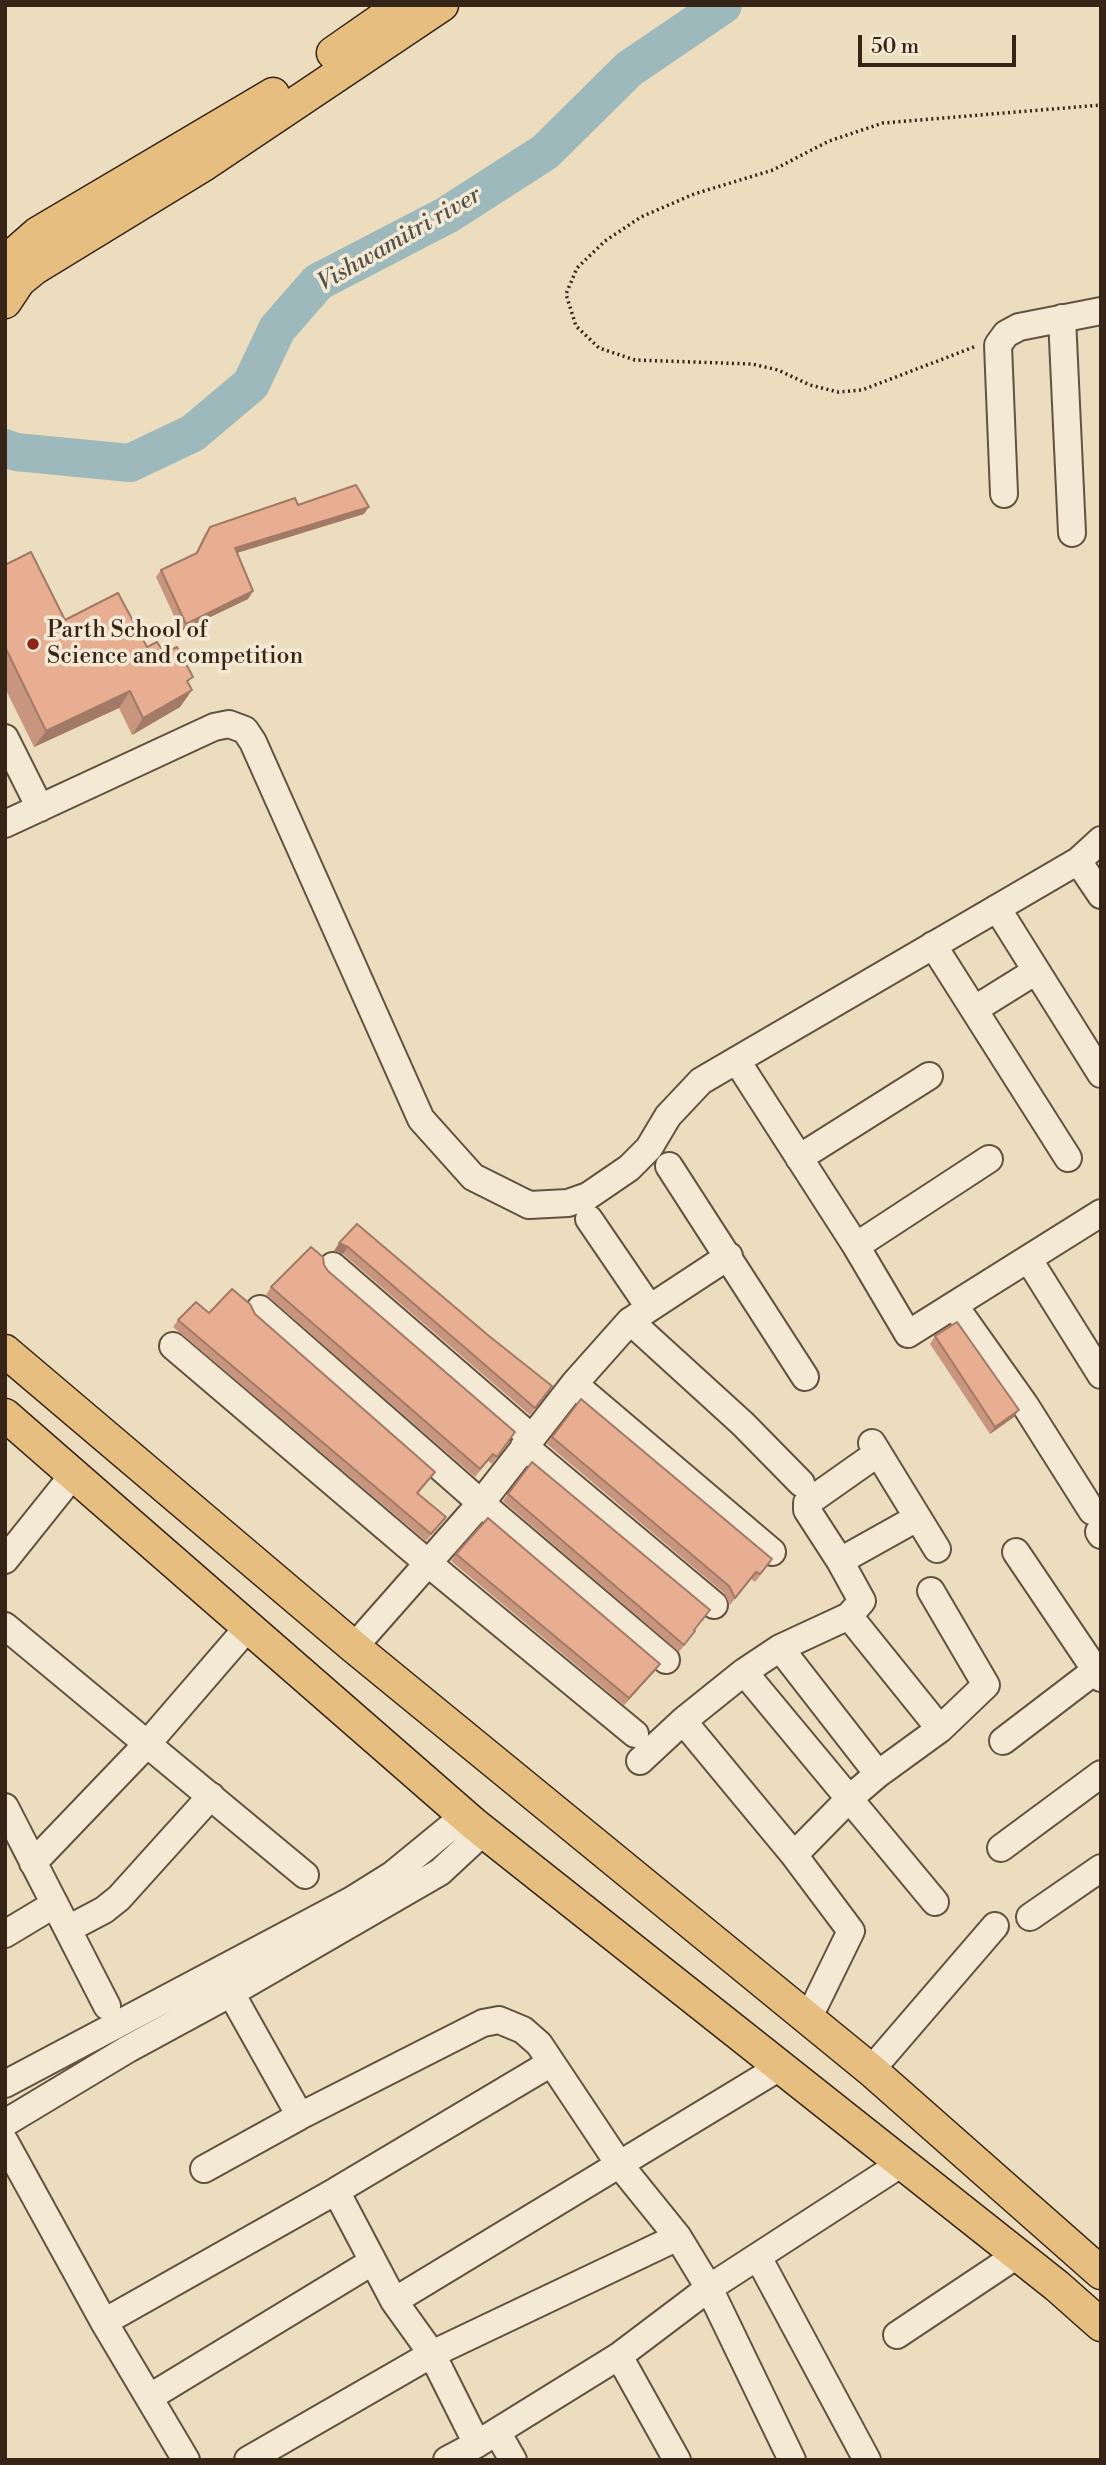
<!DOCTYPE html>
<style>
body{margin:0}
#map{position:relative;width:1106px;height:2465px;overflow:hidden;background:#edddbf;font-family:"Libre Bodoni",serif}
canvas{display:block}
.frame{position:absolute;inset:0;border:7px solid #362416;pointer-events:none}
.scale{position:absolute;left:858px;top:35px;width:158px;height:32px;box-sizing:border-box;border:4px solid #362416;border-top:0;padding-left:9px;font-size:21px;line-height:24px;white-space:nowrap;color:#362416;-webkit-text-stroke:5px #f3e9d5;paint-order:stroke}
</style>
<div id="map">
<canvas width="1106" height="2465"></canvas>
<div class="frame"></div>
<div class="scale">50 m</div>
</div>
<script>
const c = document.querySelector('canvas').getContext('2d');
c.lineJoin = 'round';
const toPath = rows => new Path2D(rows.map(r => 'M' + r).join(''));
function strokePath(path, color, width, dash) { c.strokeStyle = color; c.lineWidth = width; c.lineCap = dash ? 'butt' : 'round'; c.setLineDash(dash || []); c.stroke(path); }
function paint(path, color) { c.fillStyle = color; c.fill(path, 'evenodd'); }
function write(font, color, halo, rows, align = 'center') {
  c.font = font + ' "Libre Bodoni",serif'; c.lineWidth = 7; c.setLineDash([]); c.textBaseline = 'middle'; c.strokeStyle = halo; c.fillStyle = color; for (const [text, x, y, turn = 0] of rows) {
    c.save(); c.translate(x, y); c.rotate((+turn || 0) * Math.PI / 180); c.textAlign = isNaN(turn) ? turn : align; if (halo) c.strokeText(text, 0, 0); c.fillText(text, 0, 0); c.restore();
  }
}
strokePath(toPath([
 [5,448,16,452,130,463,193,433,251,384,277,329,318,282,447,215,545,152,629,69,723,5]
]), '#9db9bc', 38);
const minor = toPath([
 [1062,318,1072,533],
 [1004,494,998,345,1006,334,1019,327,1101,311],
 [5,738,40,808],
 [5,824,214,727,229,724,245,730,253,742,421,1119,473,1177,529,1205,568,1203,588,1196,629,1168,649,1148,668,1116,701,1081,1078,861,1101,840],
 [1078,861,1101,895],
 [997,908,1101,1074],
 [933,945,1068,1158],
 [975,1009,1036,971],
 [737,1061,856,1246,908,1334,1101,1213],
 [799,1158,929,1076],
 [669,1166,805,1377],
 [589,1219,649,1307],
 [856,1246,989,1159],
 [1029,1260,1101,1375],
 [333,1266,531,1437],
 [954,1305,1025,1405,1092,1511],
 [260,1309,481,1503,666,1660],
 [630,1321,743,1424,801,1483],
 [173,1346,429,1564,635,1734],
 [574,1384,772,1552],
 [872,1443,937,1549],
 [524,1446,714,1605],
 [1099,1532,1101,1535],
 [1016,1552,1101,1678],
 [5,1560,73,1475],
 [840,1561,807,1510,807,1503,878,1453],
 [849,1616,940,1729],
 [5,1626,305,1875],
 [354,1647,481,1503,574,1384,630,1321,729,1256],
 [780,1648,878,1774],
 [744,1672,935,1902],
 [683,1721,794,1855,851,1931,808,2019],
 [1003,1741,1096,1670],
 [640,1761,683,1721,744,1672,780,1648,849,1616,862,1601,840,1561,917,1518],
 [5,1807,107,2006],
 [1001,1848,1101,1774],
 [794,1855,850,1798,878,1774,940,1729,986,1685,931,1591],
 [33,1863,148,1743,249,1626],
 [1030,1917,1101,1868],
 [68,1929,104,1910,119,1898,211,1796],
 [5,1934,55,1904],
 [231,1993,300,2116],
 [871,2070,995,1926],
 [5,2084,352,1900,392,1875,464,1816],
 [5,2123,128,2049,231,1993,440,1872,483,1832],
 [5,2142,104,2322,186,2460],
 [204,2169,300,2116,483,2023,499,2020,523,2030,539,2044,619,2164,678,2237],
 [336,2191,394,2301,432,2354,477,2444],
 [758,2257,867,2460],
 [394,2301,780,2067],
 [104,2322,336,2191,551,2063],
 [897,2335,1017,2255],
 [619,2356,677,2460],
 [150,2397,372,2262],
 [497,2432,513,2460],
 [248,2460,432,2354,678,2237,709,2288,792,2460],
 [447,2460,477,2444,619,2356,709,2288,902,2163]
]);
const major = toPath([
 [333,53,402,5],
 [5,262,38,233,273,94],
 [5,302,19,281,35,268,205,164,442,5],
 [5,1351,354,1647,871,2070,1101,2273],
 [5,1415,474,1824,1057,2286,1101,2325]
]);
strokePath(minor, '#645240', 30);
strokePath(major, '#362416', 35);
strokePath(toPath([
 [974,347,862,390,838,392,810,385,778,370,752,364,635,360,599,348,576,326,566,294,577,268,605,241,641,217,694,194,773,170,829,141,883,123,1101,105]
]), '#362416', 3.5, [2, 3.5]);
strokePath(minor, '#f3e9d5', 26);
strokePath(major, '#e6be80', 32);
paint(toPath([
 [298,505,364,514,237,553,253,591,248,599,181,631,156,577,161,570,195,554,205,534,210,527],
 [5,565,65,620,164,653,192,690,180,707,132,735,119,708,34,747,5,688],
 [357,1224,547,1393,530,1415,343,1254,334,1251],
 [324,1265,328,1271,515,1432,492,1464,488,1461,475,1477,266,1295,271,1287],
 [209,1313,255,1314,435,1472,418,1494,446,1517,426,1541,173,1327,178,1320],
 [935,1336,1014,1417,990,1434,930,1344],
 [552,1437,767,1567,755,1582,751,1579,730,1605,724,1593,547,1444],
 [508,1494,705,1618,694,1630,695,1631,690,1638,679,1652,503,1501],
 [456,1554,655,1671,624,1705,451,1561]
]), '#c8967e');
paint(toPath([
 [369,507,364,514,230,555,235,548],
 [253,591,248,599,181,631,186,624],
 [192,690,180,707,132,735,143,718],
 [130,691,119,708,34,747,46,731],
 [339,1243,348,1247,343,1254,334,1251],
 [1019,1410,1014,1417,990,1434,995,1427],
 [660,1664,655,1671,624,1705,629,1698]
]), '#a27a66');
const building = toPath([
 [356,485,369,507,235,548,253,591,186,624,161,570,197,553,210,527,295,498,298,505,356,485],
 [31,552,65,620,118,593,147,647,157,642,164,653,177,647,193,677,187,681,192,690,143,718,130,691,46,731,5,647,5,565,31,552],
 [357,1224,489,1336,552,1386,535,1408,348,1247,339,1243,357,1224],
 [311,1247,323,1257,324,1265,328,1271,515,1432,497,1457,493,1454,480,1469,271,1287,311,1247],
 [232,1289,250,1304,255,1314,435,1472,417,1493,446,1517,431,1534,178,1320,196,1302,209,1313,232,1289],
 [957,1322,1019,1410,995,1427,935,1336,957,1322],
 [581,1399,772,1559,760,1574,756,1572,735,1598,729,1586,552,1437,581,1399],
 [532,1462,710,1610,694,1630,695,1631,684,1645,508,1494,532,1462],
 [488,1518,660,1664,629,1698,456,1554,488,1518]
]);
paint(building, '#e8ae92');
strokePath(building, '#a27a66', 2);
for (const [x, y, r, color] of [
 [33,644,7,"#8f2418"]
]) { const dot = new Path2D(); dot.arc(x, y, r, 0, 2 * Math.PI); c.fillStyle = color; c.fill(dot); strokePath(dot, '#f3e9d5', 2.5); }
write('23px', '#362416', '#f3e9d5', [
 ["Parth School of",47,631],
 ["Science and competition",47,657]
], 'left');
write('italic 24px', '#555148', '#f3e9d5', [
 ["Vishwamitri river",400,240,-30]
]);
</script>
